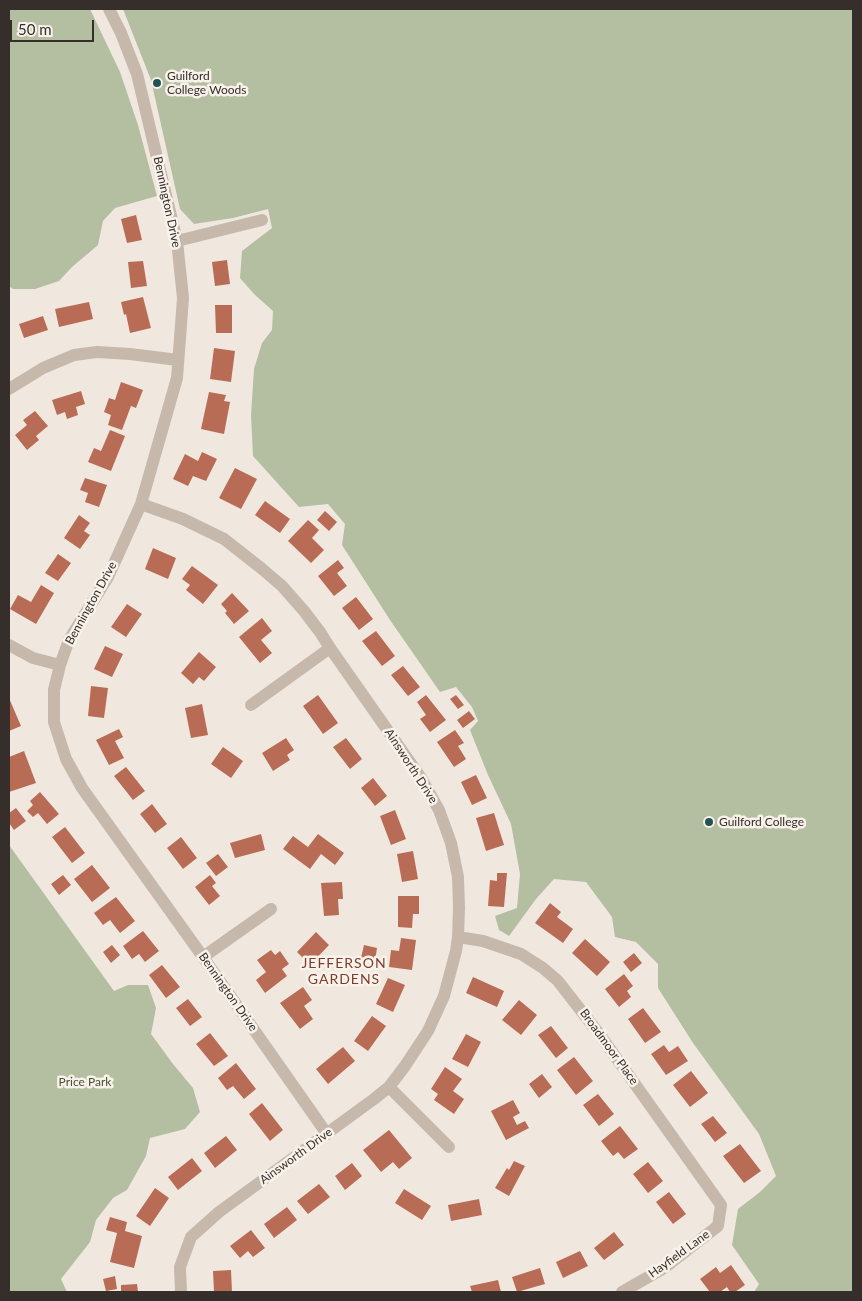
<!DOCTYPE html>
<style>
body{margin:0}
#map{position:relative;width:862px;height:1301px;overflow:hidden;background:#f0e8df;font-family:Lato,sans-serif}
canvas{display:block}
.frame{position:absolute;inset:0;border:10px solid #362e2a;pointer-events:none}
.scale{position:absolute;left:10px;top:20px;width:84px;height:22px;box-sizing:border-box;border:2px solid #362e2a;border-top:0;padding-left:6px;font-size:15px;line-height:18px;white-space:nowrap;color:#362e2a;-webkit-text-stroke:4px #f8f2eb;paint-order:stroke}
</style>
<div id="map">
<canvas width="862" height="1301"></canvas>
<div class="frame"></div>
<div class="scale">50 m</div>
</div>
<script>
const c = document.querySelector('canvas').getContext('2d');
c.lineJoin = 'round';
function paint(path, color) { c.fillStyle = color; c.fill(path, 'evenodd'); }
const toPath = rows => new Path2D(rows.map(r => 'M' + r).join(''));
function strokePath(path, color, width, dash) { c.strokeStyle = color; c.lineWidth = width; c.lineCap = dash ? 'butt' : 'round'; c.setLineDash(dash || []); c.stroke(path); }
function write(font, color, halo, rows, align = 'center') {
  c.font = font + ' Lato,sans-serif'; c.lineWidth = 5; c.setLineDash([]); c.textBaseline = 'middle'; c.strokeStyle = halo; c.fillStyle = color; for (const [text, x, y, turn = 0] of rows) {
    c.save(); c.translate(x, y); c.rotate((+turn || 0) * Math.PI / 180); c.textAlign = isNaN(turn) ? turn : align; if (halo) c.strokeText(text, 0, 0); c.fillText(text, 0, 0); c.restore();
  }
}
paint(toPath([
 [9,9,90,9,120,72,138,125,157,196,115,208,103,221,98,245,72,267,59,281,35,289,13,289,9,286],
 [123,9,853,9,853,1292,754,1292,759,1284,732,1245,738,1209,760,1192,776,1176,759,1134,693,1043,658,988,658,964,636,942,615,937,612,917,586,882,554,879,536,899,509,936,499,930,495,916,517,908,520,874,511,824,488,775,470,730,478,721,472,707,456,687,440,692,390,620,342,545,345,524,328,504,299,507,253,456,251,415,254,369,262,343,272,330,273,311,254,294,240,278,242,251,272,228,268,209,233,218,194,224,180,209,151,80],
 [9,845,114,991,128,985,148,985,156,1008,151,1034,173,1064,193,1088,200,1112,185,1129,150,1138,146,1156,127,1190,113,1198,96,1220,90,1242,61,1279,67,1292,9,1292]
]), '#b4bea1');
paint(toPath([
 [136,215,142,240,127,243,121,219],
 [227,260,230,284,215,286,212,262],
 [143,261,147,286,131,288,128,262],
 [143,297,151,328,130,333,126,314,124,315,121,302],
 [89,302,93,319,59,327,55,309],
 [215,305,232,305,232,333,216,333],
 [43,316,48,330,24,338,19,324],
 [214,348,235,351,231,382,210,379],
 [121,382,143,390,136,408,131,406,122,430,108,425,111,415,104,412,109,398,115,400],
 [81,391,85,404,76,407,78,415,67,419,65,412,57,415,52,400],
 [209,392,226,395,224,401,230,402,224,434,201,429],
 [35,411,48,426,36,436,39,440,27,450,15,435,27,425,23,420],
 [110,430,125,436,111,471,88,462,94,448,101,451],
 [202,452,217,459,206,481,193,476,188,486,173,479,185,454,198,461],
 [235,468,257,479,241,509,219,498],
 [85,478,107,485,99,507,85,502,88,493,80,490],
 [265,501,290,519,280,533,255,515],
 [325,511,337,522,329,531,317,520],
 [79,515,90,523,84,531,90,535,80,549,64,538],
 [308,520,319,530,312,538,324,550,311,563,288,541],
 [153,548,176,558,168,579,145,569],
 [58,554,71,563,58,581,45,573],
 [338,560,344,568,337,573,347,586,334,596,318,576],
 [192,566,218,585,203,604,186,590,190,585,182,579],
 [41,585,54,593,36,624,10,609,18,595,31,602],
 [232,593,249,611,234,624,225,613,227,611,221,604],
 [356,597,373,619,359,630,342,608],
 [127,604,142,614,126,637,111,627],
 [262,618,272,631,261,640,272,653,260,663,239,637],
 [376,631,395,656,382,666,362,641],
 [105,646,123,654,112,677,94,669],
 [199,652,216,667,204,681,199,677,193,684,181,673],
 [403,666,420,687,408,696,391,675],
 [91,686,108,688,104,718,88,716],
 [318,695,338,723,323,734,303,706],
 [426,695,446,720,430,732,420,719,426,715,417,702],
 [456,695,464,705,458,709,450,699],
 [9,698,21,726,9,731],
 [202,704,208,735,191,738,185,708],
 [469,711,475,719,463,728,457,720],
 [119,729,123,737,115,741,124,758,109,765,96,740],
 [455,730,464,743,458,746,466,759,454,767,437,742],
 [286,738,294,750,287,755,290,760,273,771,262,753],
 [346,738,362,759,350,769,333,747],
 [223,747,243,761,231,778,211,764],
 [24,751,36,783,9,792,9,757],
 [126,767,145,791,133,800,114,776],
 [476,775,487,798,472,805,461,782],
 [373,778,387,796,375,806,361,788],
 [40,792,59,814,47,824,38,813,33,817,27,811,33,805,30,801],
 [152,804,167,824,155,833,140,814],
 [16,808,26,821,14,830,9,823,9,813],
 [395,810,406,839,391,845,380,816],
 [494,813,504,845,486,851,476,818],
 [65,827,85,853,72,863,52,837],
 [261,834,265,850,235,858,230,843],
 [318,834,344,853,335,865,321,854,310,869,283,849,293,836,308,847],
 [181,837,197,858,183,869,167,848],
 [413,851,418,879,402,882,397,854],
 [218,854,228,867,216,876,206,863],
 [92,865,110,888,92,902,74,879],
 [497,873,507,873,504,907,488,906,490,880,497,881],
 [63,875,71,885,59,895,51,884],
 [210,875,216,883,212,886,220,896,209,905,195,887],
 [342,882,343,899,338,899,339,915,324,916,321,883],
 [398,896,419,896,419,914,413,914,412,928,398,927],
 [116,897,135,921,120,933,110,920,103,925,94,913],
 [550,903,561,912,557,917,573,929,563,943,535,923],
 [143,931,159,951,145,962,139,954,132,959,123,946],
 [316,932,329,945,310,965,297,952],
 [401,938,416,940,412,970,389,967,391,950,399,951],
 [585,939,610,962,597,976,572,953],
 [112,945,120,955,111,963,103,952],
 [364,945,377,948,375,961,361,958],
 [271,950,275,955,280,951,289,964,282,969,287,976,265,993,256,980,266,972,257,960],
 [634,953,642,963,631,972,623,962],
 [162,965,180,987,166,998,149,975],
 [624,974,633,986,627,991,631,997,619,1007,605,989],
 [473,977,504,991,497,1007,466,993],
 [388,978,405,985,393,1012,376,1004],
 [303,987,312,1000,304,1006,313,1019,300,1029,280,1003],
 [188,999,202,1017,190,1026,176,1008],
 [519,1000,537,1015,521,1035,502,1020],
 [643,1008,661,1032,645,1043,628,1019],
 [372,1016,386,1026,368,1051,354,1041],
 [551,1026,568,1048,556,1058,538,1035],
 [210,1033,228,1056,214,1066,196,1044],
 [466,1034,481,1042,468,1067,452,1059],
 [664,1045,669,1052,678,1046,688,1061,666,1075,651,1054],
 [343,1047,355,1061,328,1084,316,1069],
 [574,1057,593,1081,576,1095,557,1070],
 [236,1063,256,1089,244,1099,233,1086,227,1090,218,1078],
 [445,1067,462,1079,453,1091,464,1099,454,1114,434,1100,438,1094,431,1089],
 [691,1071,708,1093,690,1107,673,1085],
 [542,1074,552,1087,539,1098,529,1084],
 [598,1094,614,1114,599,1126,583,1105],
 [513,1100,520,1113,513,1117,517,1125,525,1121,529,1128,506,1140,491,1111],
 [262,1103,283,1130,270,1141,249,1114],
 [713,1116,727,1133,715,1142,701,1124],
 [620,1126,638,1149,624,1159,618,1152,613,1156,601,1141],
 [389,1130,412,1158,399,1169,393,1162,381,1172,363,1150],
 [226,1136,237,1150,215,1168,204,1153],
 [740,1144,761,1171,744,1183,723,1156],
 [192,1158,202,1171,178,1190,168,1177],
 [514,1161,525,1166,509,1196,495,1188,507,1168,509,1170],
 [648,1162,663,1181,648,1193,633,1174],
 [352,1163,362,1176,345,1190,335,1176],
 [319,1184,330,1197,308,1214,297,1201],
 [155,1188,169,1198,150,1226,136,1216],
 [404,1189,431,1206,422,1220,395,1203],
 [669,1192,686,1214,673,1224,656,1202],
 [479,1199,482,1215,451,1221,448,1205],
 [287,1207,297,1220,274,1238,264,1224],
 [110,1217,127,1222,125,1231,142,1236,134,1268,110,1262,117,1233,106,1230],
 [251,1230,265,1248,253,1257,248,1251,240,1258,230,1246],
 [614,1232,624,1245,604,1260,594,1248],
 [580,1251,588,1266,563,1278,556,1262],
 [731,1265,745,1285,735,1292,730,1292,727,1287,720,1292,710,1292,700,1279,716,1267,720,1273],
 [540,1268,545,1284,517,1292,512,1277],
 [231,1270,232,1292,214,1292,213,1271],
 [115,1276,117,1289,106,1291,103,1279],
 [498,1280,501,1292,472,1292,470,1286],
 [137,1284,138,1292,121,1292,121,1285]
]), '#b96c55');
strokePath(toPath([
 [109,9,121,33,137,74,177,241,183,298,177,378,141,504,108,577,69,640,60,665,54,690,54,722,66,759,82,788,203,957,327,1134],
 [177,241,262,220],
 [9,389,43,368,74,355,97,352,130,354,178,360],
 [141,504,183,519,224,539,261,568,282,586,304,611,320,632,330,648,421,778,439,810,451,843,458,877,459,908,458,937,456,951,444,996,428,1031,405,1066,389,1087,374,1099,219,1212,191,1237,180,1267,181,1292],
 [9,645,33,658,60,665],
 [251,705,330,648],
 [458,937,483,941,521,954,543,968,558,981,600,1035,721,1205,718,1226,664,1268,622,1292],
 [203,957,271,909],
 [389,1087,449,1147]
]), '#c7b8ac', 12);
for (const [x, y, r, color] of [
 [157,83,5,"#245153"],
 [709,822,5,"#245153"]
]) { const dot = new Path2D(); dot.arc(x, y, r, 0, 2 * Math.PI); c.fillStyle = color; c.fill(dot); strokePath(dot, '#f8f2eb', 2); }
write('12px', '#362e2a', '#f8f2eb', [
 ["Guilford",167,76],
 ["College Woods",167,90],
 ["Guilford College",719,822]
], 'left');
write('12px', '#362e2a', '#f8f2eb', [
 ["Bennington Drive",167,202,78],
 ["Bennington Drive",91,603,-61],
 ["Ainsworth Drive",411,766,57],
 ["Bennington Drive",228,992,55],
 ["Broadmoor Place",609,1047,54],
 ["Ainsworth Drive",296,1156,-36],
 ["Hayfield Lane",679,1254,-36]
]);
write('12px', '#465231', '#f8f2eb', [
 ["Price Park",85,1082]
]);
c.letterSpacing = '1px';
write('14px', '#7c3e2c', '#f8f2eb', [
 ["JEFFERSON",344,963],
 ["GARDENS",344,979]
]);
c.letterSpacing = '0px';
</script>
